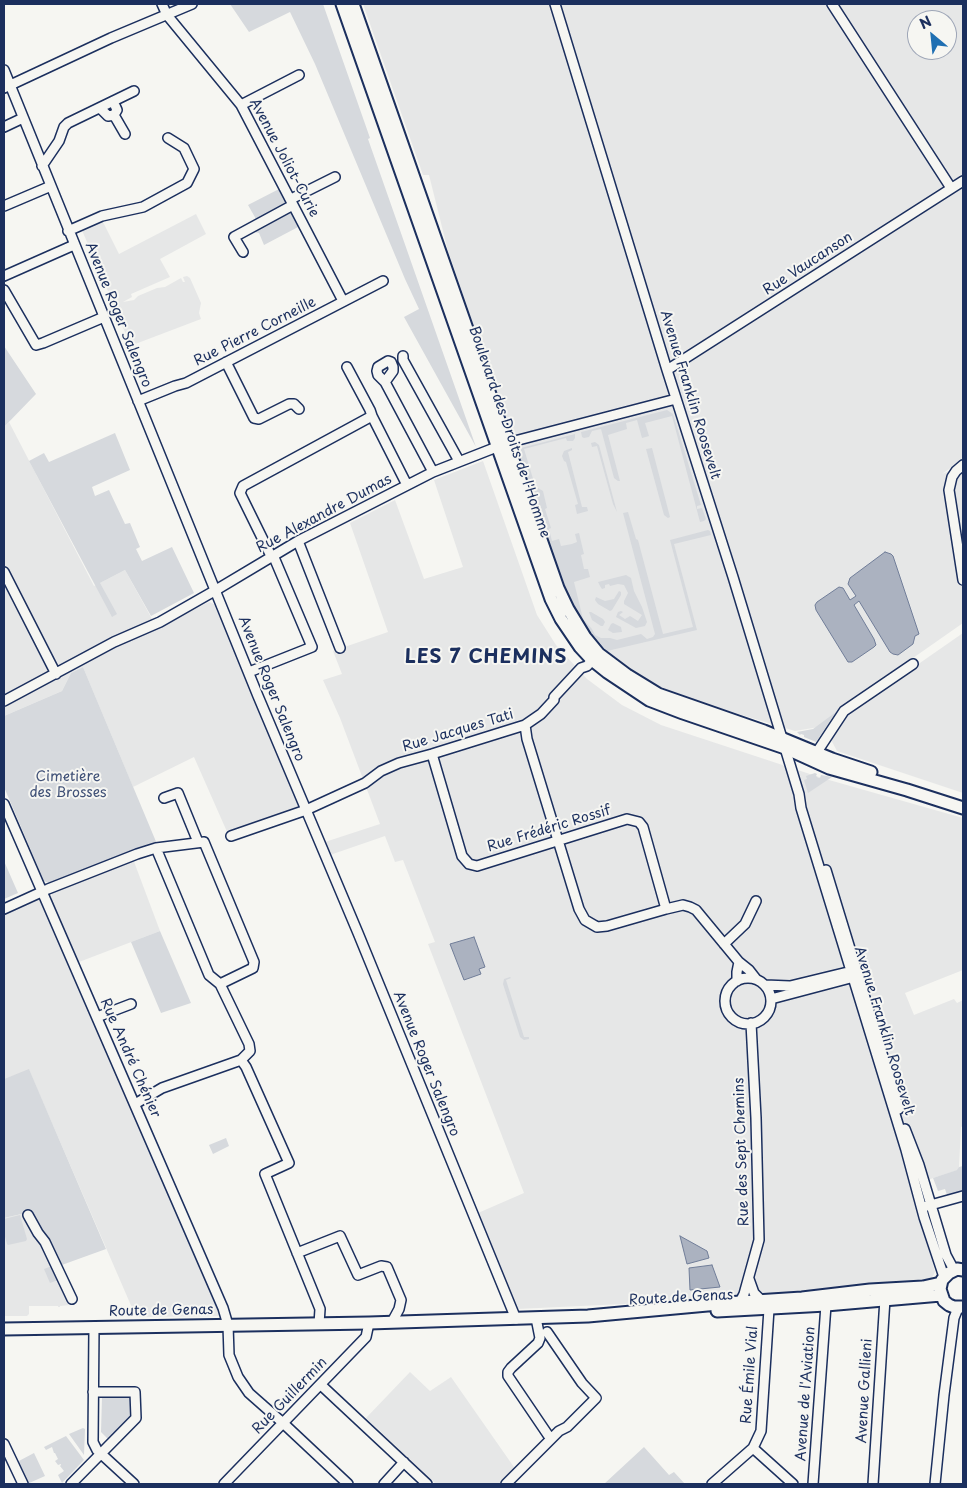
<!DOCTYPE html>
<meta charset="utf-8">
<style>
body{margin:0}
#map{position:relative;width:967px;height:1488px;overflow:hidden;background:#f6f6f2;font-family:"Playpen Sans",sans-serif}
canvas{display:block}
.frame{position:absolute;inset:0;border:5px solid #1b2f5e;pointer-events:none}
.north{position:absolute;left:907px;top:10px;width:50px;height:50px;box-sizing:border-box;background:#f6f6f2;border:1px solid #9ea6b7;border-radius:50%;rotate:332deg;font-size:14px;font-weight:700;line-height:20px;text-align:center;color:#1b2f5e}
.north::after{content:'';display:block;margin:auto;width:18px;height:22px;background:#1f6fb2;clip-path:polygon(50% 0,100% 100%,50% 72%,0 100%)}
</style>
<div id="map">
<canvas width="967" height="1488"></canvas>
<div class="frame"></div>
<div class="north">N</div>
</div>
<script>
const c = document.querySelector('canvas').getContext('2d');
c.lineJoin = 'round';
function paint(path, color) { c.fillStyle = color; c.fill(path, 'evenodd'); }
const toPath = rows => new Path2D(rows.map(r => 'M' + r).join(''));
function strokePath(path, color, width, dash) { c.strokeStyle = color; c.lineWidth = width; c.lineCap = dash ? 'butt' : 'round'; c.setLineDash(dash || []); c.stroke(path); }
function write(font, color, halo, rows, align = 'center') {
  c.font = font + ' "Playpen Sans",sans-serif'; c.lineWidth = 4; c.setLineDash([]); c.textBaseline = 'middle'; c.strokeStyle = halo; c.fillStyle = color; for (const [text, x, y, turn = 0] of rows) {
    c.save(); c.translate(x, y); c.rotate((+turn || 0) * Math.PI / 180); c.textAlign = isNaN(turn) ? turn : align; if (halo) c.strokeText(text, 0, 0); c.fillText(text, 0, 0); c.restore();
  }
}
paint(toPath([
 [363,4,963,4,963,459,942,474,963,465,963,623,893,672,819,727,795,731,682,697,651,682,616,660,607,651,587,628,577,614,568,595,559,573,448,251,429,175,423,175],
 [917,20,947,20,947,50,917,50],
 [196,214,206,234,160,259,170,277,131,294,132,297,123,302,134,300,138,296,157,288,165,287,181,278,183,282,185,282,183,277,187,276,190,278,201,303,199,313,201,319,130,346,129,343,132,342,127,343,125,332,115,311,114,305,81,228,102,220,119,254],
 [9,422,94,586,125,570,157,628,209,602,214,604,252,691,299,807,228,834,194,757,133,787,83,667,71,673,62,691,4,716,4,427],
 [483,461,537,615,556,645,587,679,622,705,661,725,822,778,963,818,963,970,905,993,914,1015,954,999,957,1003,963,1000,963,1126,961,1127,959,1167,958,1170,912,1185,916,1204,935,1272,931,1279,825,1291,645,1303,517,1309,478,1213,524,1193,428,944,435,942,403,860,395,862,385,836,330,855,325,842,380,824,340,718,323,680,342,674,333,651,388,632,350,523,395,500,424,579,463,567,434,480],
 [963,633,963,793,837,751,830,738,848,713],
 [130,851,160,931,79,962,134,1087,231,1316,136,1317,29,1070,4,1079,4,908,42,892,52,896,51,884],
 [30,1212,43,1232,73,1298,70,1299,70,1305,60,1306,60,1307,58,1307,58,1306,29,1306,29,1314,27,1316,4,1316,4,1218],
 [410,1372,430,1391,451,1377,516,1470,501,1484,436,1484,366,1418]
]), '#e6e7e7');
paint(toPath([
 [230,4,323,4,370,138,368,139,476,447,404,317,419,309,405,279,315,64,290,12,249,32],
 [281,188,300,226,264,245,259,233,251,231,260,226,248,205],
 [4,346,36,394,4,427],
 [667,410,673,414,701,505,697,506,697,509,702,508,706,519,704,521,700,522,672,416,645,423,649,436,642,438,637,420,626,423,627,429,608,435,620,481,618,481,614,478,601,429,592,431,589,437,584,438,582,437,581,432],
 [115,433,130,470,92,487,95,496,109,490,125,524,130,523,140,547,136,549,142,561,172,547,194,593,151,616,125,570,100,583,117,614,112,617,29,461,44,453,49,462],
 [575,434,575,438,573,441,567,441,566,438,524,449,534,482,528,484,517,449],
 [595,442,599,445,617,512,613,504,597,446,592,447,591,443],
 [572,448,572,450,568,452,582,507,587,507,588,511,577,514,575,505,578,504,566,462,564,461,562,456,564,451],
 [652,448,670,517,668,518,664,515,646,449],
 [538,488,543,491,547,508,545,509,551,528,549,529,552,541,559,539,561,546,572,544,577,542,575,534,579,533,584,554,581,555,584,569,588,569,590,577,574,582,583,619,592,629,595,635,601,638,610,638,617,640,641,634,647,639,653,637,655,634,623,513,628,512,636,539,638,540,663,634,693,627,670,540,708,530,710,531,711,535,674,544,697,630,607,651,587,628,568,595,530,490],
 [626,575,631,578,634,591,642,607,647,622,645,626,636,628,616,617,618,612,621,611,623,612,619,615,625,619,630,616,638,621,642,615,624,604,624,601,628,593,624,585,618,584,610,586,609,584,605,585,605,588,602,589,600,586,598,582],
 [619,591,621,592,621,595,612,610,610,611,598,604,595,600,596,597,605,601,614,599],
 [589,612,591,612,603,619,605,622,603,626,601,626,592,620],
 [613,623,621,627,622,632,613,633,608,630,611,624],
 [83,667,157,844,130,851,51,884,44,881,4,787,4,716,62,691,71,673],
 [836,712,816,742,804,737,804,735,801,734,800,735,797,732,813,729],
 [815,773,817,774,816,776,818,778,820,778,821,775,832,777,808,793,804,780,807,779,806,776],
 [4,861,18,893,4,899],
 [160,931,191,1003,161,1013,131,942],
 [510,977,511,978,506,980,524,1037,529,1037,529,1039,524,1040,520,1037,503,984,504,979],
 [29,1069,106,1249,59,1266,44,1232,40,1233,30,1212,4,1218,4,1079],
 [226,1138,229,1146,213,1154,209,1145],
 [963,1166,963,1191,947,1195,945,1189,938,1191,933,1178,957,1170,959,1167],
 [20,1215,27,1239,26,1241,8,1245,7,1244,4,1233,5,1232,4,1231,4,1219],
 [52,1266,58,1280,50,1283,44,1269],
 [102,1397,129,1397,132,1401,131,1416,108,1439,101,1432],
 [83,1428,85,1429,84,1455,69,1434],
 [66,1436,84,1460,62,1483,58,1475,64,1471,60,1466,61,1465,61,1464,58,1465,55,1461,58,1459,55,1453,54,1453,52,1447,46,1450,44,1447],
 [644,1447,669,1475,674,1472,685,1484,604,1484],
 [34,1453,45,1476,27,1484,17,1462]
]), '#d6d9dd');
const water = toPath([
 [885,552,891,554,893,556,919,634,915,636,913,644,898,655,893,654,890,652,859,601,854,605,874,639,876,645,874,647,852,662,848,662,816,610,815,605,817,602,839,587,843,588,850,600,856,596,848,584,850,578,885,552],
 [474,937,485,967,479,969,481,974,464,980,450,944,474,937],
 [680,1236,707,1251,709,1258,687,1264,680,1236],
 [712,1265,720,1287,690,1290,689,1268,712,1265]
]);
paint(water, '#abb2c0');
strokePath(water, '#717e99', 1);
const minor = toPath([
 [162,4,167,15,241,105,343,301],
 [555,4,667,370,733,577,799,794,801,808,906,1150,924,1217,944,1277],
 [832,4,951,188],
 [4,70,258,696,358,933,516,1319],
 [4,88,111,38,192,4],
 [241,105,299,75],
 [100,108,108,116,114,115,117,110,113,101],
 [114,115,125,134],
 [4,127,23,118],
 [42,166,59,141,64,127,68,123,134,91],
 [291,199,335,177],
 [4,206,51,186],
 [68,231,102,216,143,207,187,183,194,169,184,148,168,138],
 [243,252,234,237,293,205],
 [4,276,74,245],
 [4,290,36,345,43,343,104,317],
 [403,356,403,360,459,461],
 [226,362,254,418,259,419,289,404,294,404,299,409],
 [347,367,370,410,372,416],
 [667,370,963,181],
 [385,382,393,371,393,367,391,362,388,361,378,367,377,371,378,375,385,382,433,472],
 [138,401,175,386,186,383,383,281],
 [963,465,956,471,952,477,949,490,963,580],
 [298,541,340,648],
 [271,556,240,493,243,486,372,416,407,485],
 [4,572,56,674],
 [249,672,312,647,273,555],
 [4,701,114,642,160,622,216,590,298,541,433,472,507,443,676,399],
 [525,725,527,739,579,909,585,920,597,927,607,926,666,909,683,905,690,907,696,910,739,962,749,970,756,979],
 [817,752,844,711,913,664],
 [432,754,462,856,469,864,477,866,627,819,639,822,643,827,666,909],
 [164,798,178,793,198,842],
 [4,804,223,1308,228,1325,229,1355,238,1377,249,1393,283,1423,348,1484],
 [231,836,306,810,365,783,381,771,399,763,432,754,525,725,541,714,554,700,554,697,581,668,587,666,596,656],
 [156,848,209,975,220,984,249,1044,250,1051,241,1060],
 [826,870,899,1109],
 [4,909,48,889,137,854,156,848,204,842,254,962,253,968,220,984],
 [724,944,745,924,756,901],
 '725 1001a23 23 0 1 1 46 0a23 23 0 1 1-46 0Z',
 [737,981,737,972,739,962],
 [765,985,790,986,856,970],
 [771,999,858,976],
 [97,1017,131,1004],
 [135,1104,162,1088,241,1060,246,1067,289,1163,265,1174,320,1309,319,1324],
 [905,1129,919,1165,946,1255,954,1270],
 [927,1206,963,1196],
 [28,1215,38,1233,45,1242,72,1299],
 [297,1253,340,1236,358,1275,381,1266,387,1267,401,1300,399,1309,392,1322],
 [749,1279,754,1293,764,1303],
 [736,1305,740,1302,744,1294,759,1240,756,1118,751,1023],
 [536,1318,540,1338,538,1343,511,1368,508,1372,508,1376,548,1435],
 [94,1327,93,1442,97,1450,134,1484],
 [321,1385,427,1484],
 [4,1444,23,1484],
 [753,1448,793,1484],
 [71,1484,136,1418,135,1392,93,1392],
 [224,1484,366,1337,369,1323],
 [384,1484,404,1462],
 [506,1484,559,1431,567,1427,596,1398,582,1383,547,1332],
 [712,1484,753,1448,761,1431,769,1309],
 [813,1484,826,1305,821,1301],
 [873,1484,885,1299],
 [935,1484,944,1395,954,1318,958,1308]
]);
const major = toPath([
 [342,4,551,599,561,619,580,647,592,660,607,672,649,700,683,713,785,748,829,768,907,790,963,808],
 [353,4,558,588,568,609,585,637,599,654,627,675,658,694,764,731,832,759,871,772],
 [963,1270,957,1269,949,1273,942,1280,940,1289,944,1301,949,1305,954,1307,963,1307],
 [717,1311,826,1305,941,1295],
 [4,1329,369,1323,588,1316,740,1302,802,1298,870,1290,923,1287,941,1283]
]);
strokePath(minor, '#1b2f5e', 12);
strokePath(major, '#1b2f5e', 15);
strokePath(minor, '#f6f6f2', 9);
strokePath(major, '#f6f6f2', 11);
write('14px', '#1b2f5e', '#f6f6f2', [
 ["Avenue Joliot-Curie",284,158,62],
 ["Rue Vaucanson",808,264,-33],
 ["Avenue Roger Salengro",118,315,68],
 ["Rue Pierre Corneille",255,332,-27],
 ["Avenue Franklin Roosevelt",690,395,73],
 ["Boulevard des Droits de l'Homme",509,432,71],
 ["Rue Alexandre Dumas",324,514,-28],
 ["Avenue Roger Salengro",271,689,68],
 ["Rue Jacques Tati",458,731,-17],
 ["Rue Frédéric Rossif",549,829,-17],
 ["Avenue Franklin Roosevelt",884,1031,73],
 ["Rue André Chénier",130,1058,66],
 ["Avenue Roger Salengro",426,1064,68],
 ["Rue des Sept Chemins",742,1152,-92],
 ["Route de Genas",681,1298,-3],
 ["Route de Genas",161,1311,-1],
 ["Rue Émile Vial",750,1375,-86],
 ["Avenue Gallieni",865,1391,-87],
 ["Avenue de l'Aviation",806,1394,-86],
 ["Rue Guillermin",290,1396,-46]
]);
write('14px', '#405177', '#f6f6f2', [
 ["Cimetière",68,777],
 ["des Brosses",68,793]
]);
c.letterSpacing = '1px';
write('bold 19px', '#1b2f5e', '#f6f6f2', [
 ["LES 7 CHEMINS",486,658]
]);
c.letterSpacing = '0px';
</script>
